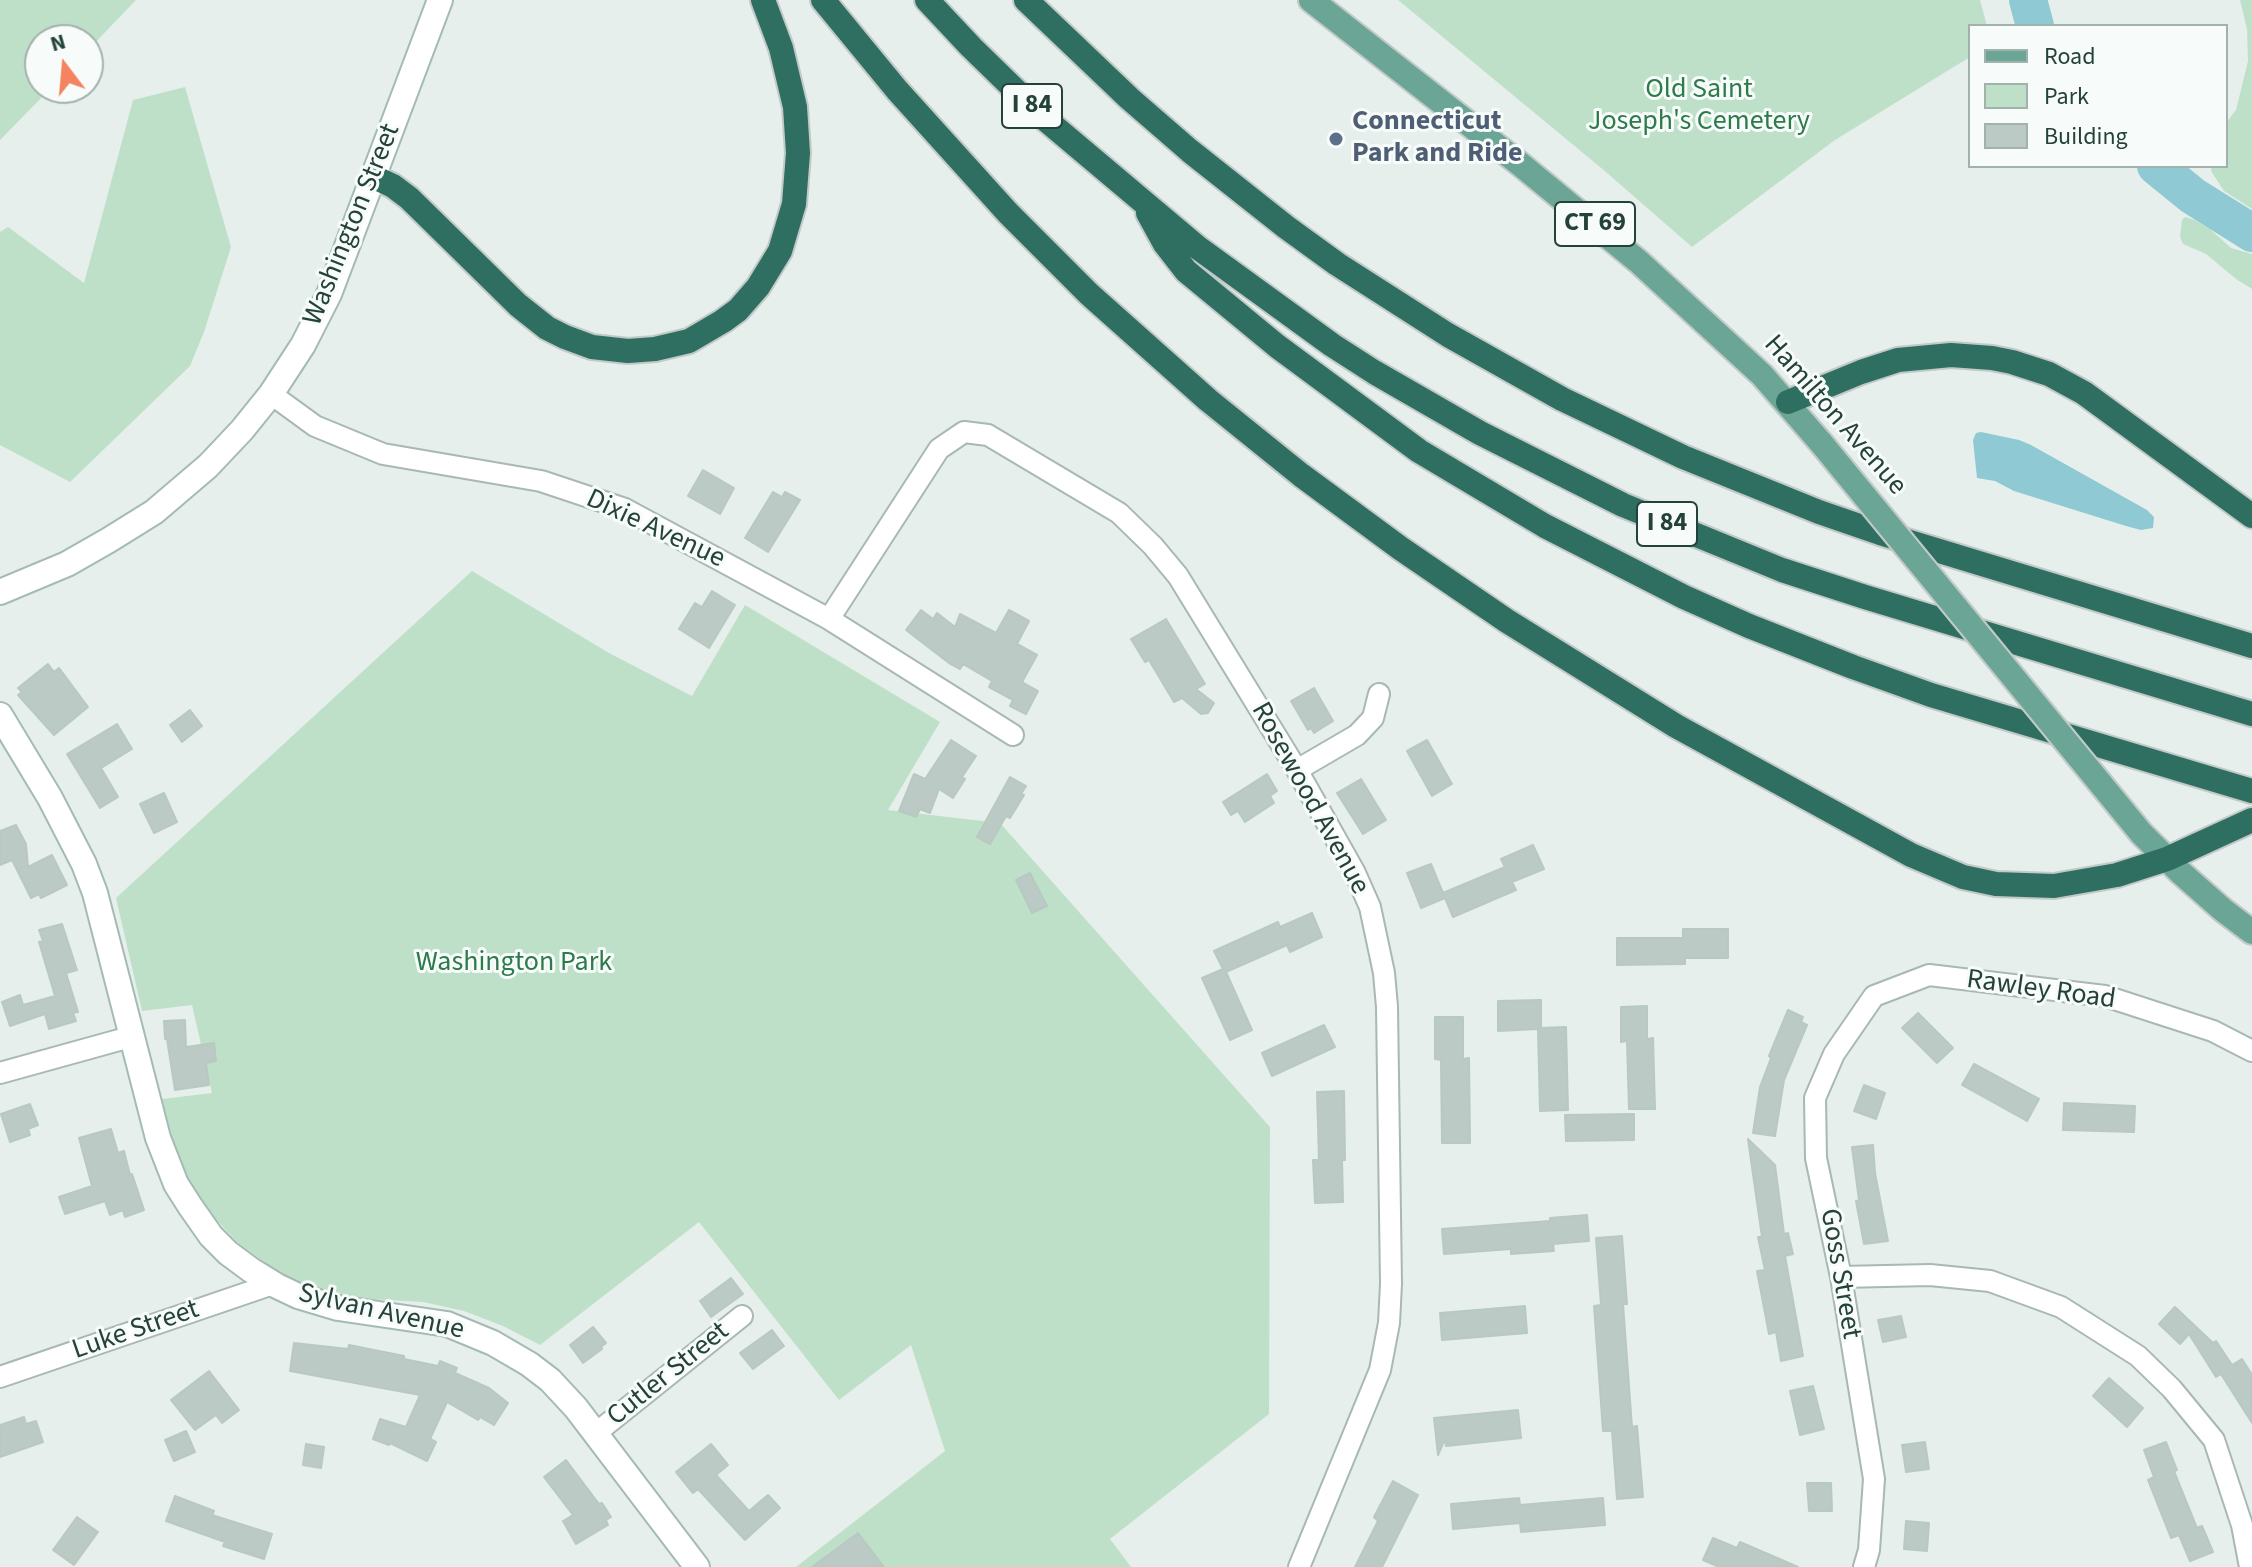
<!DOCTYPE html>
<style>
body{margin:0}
#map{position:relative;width:2252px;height:1567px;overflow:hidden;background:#e6efeb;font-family:"Source Sans 3",sans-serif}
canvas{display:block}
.legend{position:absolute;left:1968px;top:24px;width:260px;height:144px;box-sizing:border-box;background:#f7fbf9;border:2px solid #a3b1ad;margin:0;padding:10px 14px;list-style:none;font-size:24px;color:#24423a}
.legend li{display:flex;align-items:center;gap:16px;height:40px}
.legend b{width:40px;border:2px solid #a3b1ad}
.north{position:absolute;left:24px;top:24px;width:80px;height:80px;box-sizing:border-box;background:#f7fbf9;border:2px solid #a3b1ad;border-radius:50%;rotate:344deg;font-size:22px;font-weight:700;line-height:32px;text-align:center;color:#24423a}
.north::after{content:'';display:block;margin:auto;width:28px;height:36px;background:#f4845f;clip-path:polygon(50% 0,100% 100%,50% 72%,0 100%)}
</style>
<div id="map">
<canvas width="2252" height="1567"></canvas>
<ul class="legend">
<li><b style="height:10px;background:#6aa596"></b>Road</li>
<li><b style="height:22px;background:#bfe0c8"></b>Park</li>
<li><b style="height:22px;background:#bbcac4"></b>Building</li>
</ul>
<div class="north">N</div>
</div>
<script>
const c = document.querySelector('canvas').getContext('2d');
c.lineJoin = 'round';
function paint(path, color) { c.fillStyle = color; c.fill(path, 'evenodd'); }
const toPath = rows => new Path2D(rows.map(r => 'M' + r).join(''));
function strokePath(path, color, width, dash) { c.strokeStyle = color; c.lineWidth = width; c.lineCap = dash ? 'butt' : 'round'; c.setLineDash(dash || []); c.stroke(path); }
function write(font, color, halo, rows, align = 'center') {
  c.font = font + ' "Source Sans 3",sans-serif'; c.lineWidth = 6; c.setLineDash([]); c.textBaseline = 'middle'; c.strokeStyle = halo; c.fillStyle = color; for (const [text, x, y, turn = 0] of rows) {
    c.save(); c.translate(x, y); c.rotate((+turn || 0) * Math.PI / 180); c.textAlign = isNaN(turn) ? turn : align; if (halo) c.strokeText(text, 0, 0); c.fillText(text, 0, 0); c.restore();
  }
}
paint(toPath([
 [0,0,136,0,88,50,88,40,40,40,40,88,51,88,0,140],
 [1398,0,1980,0,1987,26,1970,26,1970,57,1835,140,1692,247,1606,172],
 [2240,0,2252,0,2252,209,2224,191,2211,171,2212,166,2226,166,2226,123,2236,110,2248,61,2247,29],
 [185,87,231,247,204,332,190,366,70,482,0,445,0,232,8,227,84,283,133,100],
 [2185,217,2195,220,2210,229,2231,248,2252,254,2252,289,2236,279,2206,254,2183,244,2180,237,2182,220],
 [472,571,609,653,692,696,745,605,940,722,888,810,1000,823,1270,1127,1269,1414,1110,1539,1131,1567,796,1567,945,1451,911,1345,839,1400,699,1222,540,1345,503,1326,464,1311,423,1302,367,1299,340,1295,306,1285,277,1271,239,1244,209,1212,196,1193,178,1158,162,1099,212,1093,192,1005,142,1011,116,898]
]), '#bfe0c8');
paint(toPath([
 [1981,432,2019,440,2031,445,2147,510,2154,517,2153,528,2141,530,2126,526,2014,491,1995,481,1977,478,1973,440,1976,433]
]), '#8ec9d4');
strokePath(toPath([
 [2028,0,2035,26],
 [2156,166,2193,196,2252,233]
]), '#8ec9d4', 38);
const building = toPath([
 [703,470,734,488,720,514,688,496,703,470],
 [773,492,782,497,785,492,800,500,768,552,745,538,773,492],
 [712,591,735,605,709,648,679,629,695,603,702,607,712,591],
 [921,610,933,619,937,613,955,627,960,614,996,633,1009,610,1029,621,1017,644,1037,655,1022,682,1038,691,1026,714,1010,706,1013,700,989,687,992,681,963,664,960,669,949,663,906,630,921,610],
 [1166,619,1205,684,1196,689,1214,703,1208,713,1201,714,1182,698,1174,702,1149,660,1145,662,1131,639,1166,619],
 [48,664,54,672,59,668,88,707,54,735,18,695,22,692,18,688,48,664],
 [1314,688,1333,721,1314,733,1311,728,1308,730,1291,701,1314,688],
 [190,710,202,726,182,742,170,725,190,710],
 [117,724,132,749,101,768,118,797,100,808,67,754,117,724],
 [951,740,976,756,962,777,965,779,953,798,939,789,930,813,920,809,916,817,899,811,914,774,925,779,951,740],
 [1427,740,1452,784,1432,796,1407,751,1427,740],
 [1267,774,1277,791,1270,796,1274,803,1245,822,1238,811,1231,815,1223,802,1267,774],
 [1010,777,1026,786,1021,794,1024,795,1010,818,1006,816,990,844,977,837,1010,777],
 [1361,779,1386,820,1363,834,1337,793,1361,779],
 [164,793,177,822,154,833,140,804,164,793],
 [16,825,26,844,28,867,52,855,67,885,41,898,39,894,31,898,12,860,0,865,0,831,16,825],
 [1533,845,1544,869,1512,882,1516,890,1453,917,1445,898,1421,908,1407,873,1431,864,1443,893,1505,867,1501,859,1533,845],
 [1030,873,1047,906,1032,913,1016,880,1030,873],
 [1312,913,1322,937,1290,952,1287,945,1226,972,1252,1030,1230,1040,1202,978,1223,969,1214,951,1278,922,1280,927,1312,913],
 [62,924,77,970,66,973,78,1012,73,1013,76,1021,49,1029,45,1014,10,1026,2,1002,20,995,23,1005,55,996,39,942,43,941,39,930,62,924],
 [1683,929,1728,929,1728,958,1685,958,1685,964,1617,965,1617,938,1683,938,1683,929],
 [1541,1000,1541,1028,1566,1027,1568,1110,1540,1111,1538,1029,1498,1031,1498,1001,1541,1000],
 [1647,1006,1647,1039,1653,1038,1655,1109,1629,1109,1627,1041,1621,1042,1621,1007,1647,1006],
 [1788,1010,1803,1017,1801,1022,1807,1025,1784,1080,1775,1136,1753,1133,1760,1087,1771,1058,1769,1056,1788,1010],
 [1918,1013,1953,1048,1937,1063,1902,1028,1918,1013],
 [1435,1017,1463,1017,1463,1059,1469,1058,1470,1143,1442,1143,1441,1060,1435,1059,1435,1017],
 [185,1020,186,1047,214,1043,216,1061,206,1063,209,1085,175,1090,167,1039,165,1039,164,1021,185,1020],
 [1324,1025,1335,1047,1272,1076,1262,1053,1324,1025],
 [1974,1064,2039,1099,2027,1121,1962,1085,1974,1064],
 [1864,1085,1885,1093,1876,1119,1854,1111,1864,1085],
 [1344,1091,1345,1160,1342,1160,1343,1202,1315,1203,1313,1160,1319,1160,1317,1092,1344,1091],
 [2064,1103,2135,1106,2134,1132,2063,1130,2064,1103],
 [30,1104,38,1125,28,1129,30,1135,10,1142,1,1114,30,1104],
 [1634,1114,1634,1140,1566,1141,1565,1115,1634,1114],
 [111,1129,118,1153,124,1151,130,1175,132,1174,144,1210,125,1217,123,1210,110,1215,105,1201,65,1214,59,1197,92,1186,79,1138,111,1129],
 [1748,1139,1775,1165,1784,1234,1788,1233,1793,1254,1785,1256,1803,1356,1781,1361,1776,1332,1769,1334,1757,1271,1765,1270,1758,1237,1762,1237,1748,1139],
 [1873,1145,1875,1173,1888,1241,1864,1244,1856,1201,1859,1200,1852,1147,1873,1145],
 [1587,1215,1589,1241,1553,1244,1554,1251,1511,1254,1511,1249,1444,1254,1442,1229,1550,1221,1550,1218,1587,1215],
 [1622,1236,1627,1304,1623,1304,1632,1427,1637,1426,1643,1497,1617,1499,1612,1431,1603,1431,1594,1306,1601,1305,1596,1238,1622,1236],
 [731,1278,743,1294,711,1317,700,1301,731,1278],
 [1525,1306,1527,1333,1442,1340,1440,1313,1525,1306],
 [2175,1307,2213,1343,2216,1341,2232,1365,2242,1359,2252,1375,2252,1423,2221,1374,2216,1377,2189,1334,2180,1344,2159,1324,2175,1307],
 [1901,1316,1906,1337,1883,1342,1878,1320,1901,1316],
 [593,1327,606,1343,601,1347,602,1349,583,1363,570,1345,593,1327],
 [772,1330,784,1346,753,1369,740,1353,772,1330],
 [294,1343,348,1349,349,1345,404,1356,404,1359,438,1366,440,1361,457,1368,455,1373,489,1388,508,1403,494,1425,480,1417,478,1420,447,1402,430,1439,436,1442,427,1461,390,1443,389,1445,373,1439,380,1419,406,1427,420,1395,290,1371,294,1343],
 [209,1371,239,1410,222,1423,216,1415,195,1430,171,1400,209,1371],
 [2109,1378,2143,1408,2127,1427,2093,1396,2109,1378],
 [1813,1386,1824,1429,1800,1435,1790,1391,1813,1386],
 [1518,1410,1521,1438,1446,1446,1445,1439,1438,1455,1434,1418,1518,1410],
 [24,1417,26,1424,36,1421,43,1442,0,1457,0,1425,24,1417],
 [186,1431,195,1452,174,1461,165,1440,186,1431],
 [1925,1442,1929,1469,1906,1472,1902,1445,1925,1442],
 [2166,1442,2177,1470,2174,1471,2197,1528,2202,1526,2213,1552,2190,1561,2179,1535,2171,1538,2148,1480,2154,1477,2144,1450,2166,1442],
 [306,1444,324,1447,321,1468,303,1465,306,1444],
 [711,1444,728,1465,716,1475,749,1511,768,1495,780,1508,745,1540,698,1489,693,1493,676,1472,711,1444],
 [566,1460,599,1504,602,1503,611,1517,606,1520,608,1525,576,1544,563,1521,573,1515,544,1477,566,1460],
 [1393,1481,1418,1495,1382,1567,1355,1567,1378,1521,1374,1517,1393,1481],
 [1807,1483,1831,1483,1832,1511,1809,1511,1807,1483],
 [175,1496,214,1511,212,1515,272,1534,264,1559,223,1546,225,1542,166,1521,175,1496],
 [1519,1498,1520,1505,1603,1498,1605,1525,1521,1532,1520,1523,1453,1529,1451,1504,1519,1498],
 [77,1517,98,1532,74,1565,53,1550,77,1517],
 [1906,1521,1929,1523,1927,1551,1904,1549,1906,1521],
 [858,1533,884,1567,812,1567,858,1533],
 [1713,1538,1737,1548,1740,1542,1798,1567,1719,1567,1703,1560,1713,1538]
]);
paint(building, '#bbcac4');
strokePath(building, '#b8c9c2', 2);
const street = toPath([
 [271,394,315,426,383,454,541,481,625,509,829,619,1013,735],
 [829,619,939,449,964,432,988,435,1119,513,1153,546,1178,576,1297,770,1355,873,1370,907,1384,973,1387,1007,1391,1284,1389,1323,1380,1370,1299,1567],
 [1297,770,1357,735,1373,718,1379,694],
 [0,1073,130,1037],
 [1841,1277,1930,1275,1990,1281,2061,1307,2138,1356,2172,1389,2214,1440,2242,1525,2250,1567],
 [0,1377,273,1284],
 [596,1433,742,1316],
 [1864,1567,1869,1550,1874,1479,1841,1277,1816,1158,1815,1098,1834,1054,1874,996,1929,975,2105,996,2213,1031,2252,1051]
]);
const secondary = toPath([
 [0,592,67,564,109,540,154,512,208,466,242,430,271,394,303,345,329,294,440,0],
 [0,715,50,798,84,864,95,893,158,1138,176,1184,190,1206,211,1236,228,1253,251,1270,277,1286,298,1296,338,1308,447,1324,493,1343,529,1364,550,1380,576,1408,697,1567]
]);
const primary = toPath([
 [1311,0,1520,164,1639,262,1762,375,1822,444],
 [2100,783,2141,833,2180,872,2223,910,2252,932]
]);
const highway = toPath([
 [823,0,897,90,1008,213,1089,294,1208,400,1301,475,1400,548,1507,621,1676,726,1911,855,1963,877,1996,884,2054,886,2117,875,2167,859,2252,820],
 [927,0,971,47,1045,119,1197,247,1332,345,1374,372,1480,433,1623,505,1782,570,1865,597,2252,714],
 [1026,0,1130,99,1190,151,1286,227,1337,264,1448,335,1562,399,1683,457,1819,512,1880,533,2252,646],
 [374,177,393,186,409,198,518,305,547,328,565,337,592,347,628,351,655,349,689,341,723,321,738,310,758,287,780,251,794,204,798,153,795,107,781,48,763,0],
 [1148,213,1165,244,1186,271,1277,346,1419,451,1545,526,1684,597,1749,626,1853,667,1931,695,2252,791],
 [1788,402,1861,372,1898,360,1951,355,1992,358,2012,362,2049,374,2084,393,2252,516]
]);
strokePath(street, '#a8b8b2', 24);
strokePath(secondary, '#a4bbb3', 28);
strokePath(primary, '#c2cac8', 28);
strokePath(highway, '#c2cac8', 28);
strokePath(street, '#fff', 20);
strokePath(secondary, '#fff', 24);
strokePath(primary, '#6aa596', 24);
strokePath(highway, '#2f6f62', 24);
const primaryBridge = toPath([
 [1822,444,2100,783]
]);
strokePath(primaryBridge, '#c2cac8', 28, []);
strokePath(primaryBridge, '#6aa596', 24);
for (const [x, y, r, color] of [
 [1336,139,8,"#5c6f8a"]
]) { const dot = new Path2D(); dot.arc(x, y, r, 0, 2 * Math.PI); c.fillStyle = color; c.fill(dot); strokePath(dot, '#f7fbf9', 3); }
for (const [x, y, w] of [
 [1032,106,60],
 [1595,224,80],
 [1667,524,60]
]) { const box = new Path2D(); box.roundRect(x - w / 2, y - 22, w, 44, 6); c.fillStyle = '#f7fbf9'; c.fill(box); strokePath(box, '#24423a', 2); }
write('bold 26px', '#24423a', null, [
 ["I 84",1032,106],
 ["CT 69",1595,224],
 ["I 84",1667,524]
]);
write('28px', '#2d7a4b', '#f7fbf9', [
 ["Old Saint",1699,91],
 ["Joseph's Cemetery",1699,123],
 ["Washington Park",514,964]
]);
write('bold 28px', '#4e5e75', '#f7fbf9', [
 ["Connecticut",1352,123],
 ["Park and Ride",1352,155]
], 'left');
write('28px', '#24423a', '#f7fbf9', [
 ["Washington Street",353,225,-68],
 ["Hamilton Avenue",1834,416,49],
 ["Dixie Avenue",655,530,25],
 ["Rosewood Avenue",1309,799,61],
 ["Rawley Road",2041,991,8],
 ["Goss Street",1839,1274,80],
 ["Sylvan Avenue",381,1313,13],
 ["Luke Street",136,1331,-19],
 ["Cutler Street",669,1375,-39]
]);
</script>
